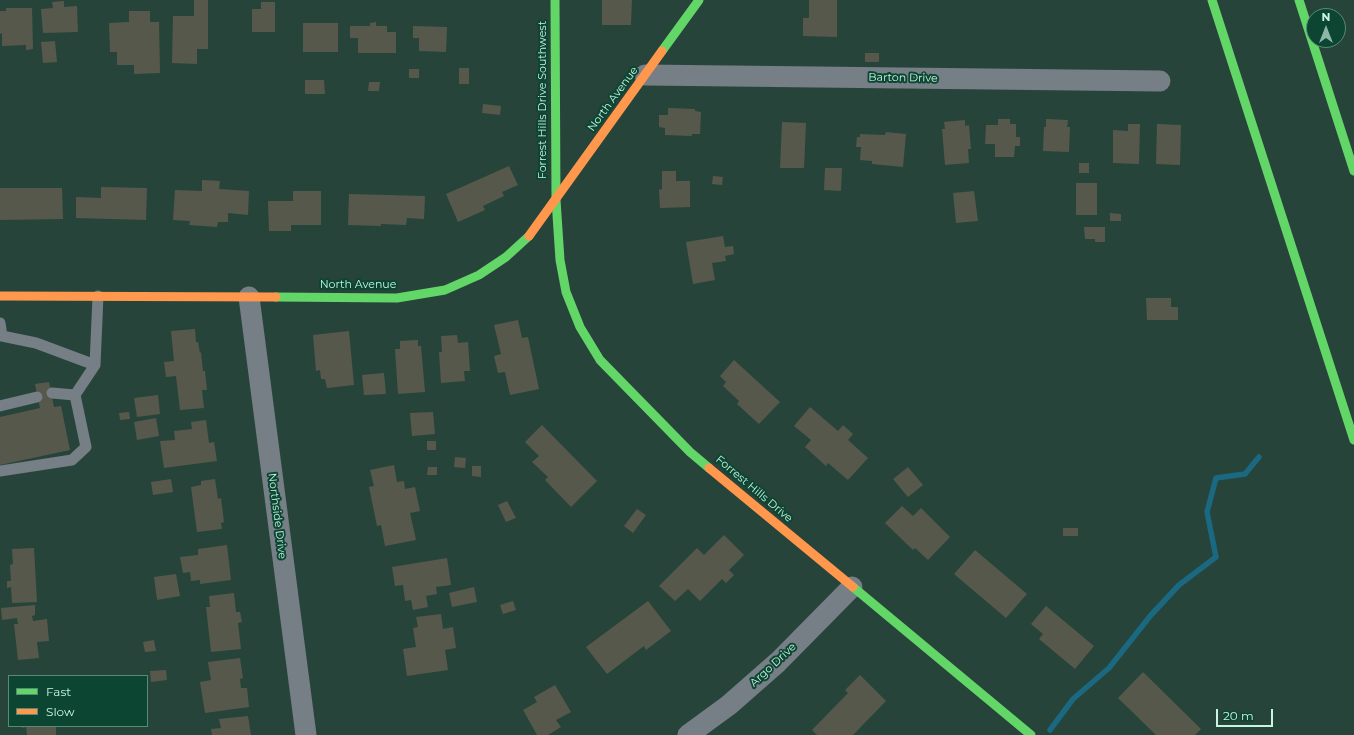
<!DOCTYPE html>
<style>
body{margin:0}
#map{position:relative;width:1354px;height:735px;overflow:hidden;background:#27443a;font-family:Montserrat,sans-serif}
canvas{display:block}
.legend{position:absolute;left:8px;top:675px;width:140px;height:52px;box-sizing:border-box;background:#0d4533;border:1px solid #578b78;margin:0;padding:5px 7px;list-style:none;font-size:12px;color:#c6f4e0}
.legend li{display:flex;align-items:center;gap:8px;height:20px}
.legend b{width:20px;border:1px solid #578b78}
.north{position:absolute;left:1306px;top:8px;width:40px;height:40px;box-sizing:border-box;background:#0d4533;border:1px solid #578b78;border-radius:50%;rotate:0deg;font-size:11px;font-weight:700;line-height:16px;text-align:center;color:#c6f4e0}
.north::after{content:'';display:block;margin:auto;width:14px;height:18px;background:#8eb6a6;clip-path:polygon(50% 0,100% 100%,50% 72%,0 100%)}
.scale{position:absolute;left:1216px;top:709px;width:57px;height:18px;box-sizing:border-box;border:2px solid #c6f4e0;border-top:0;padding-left:5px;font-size:12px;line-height:14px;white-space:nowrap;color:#c6f4e0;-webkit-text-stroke:3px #0d4533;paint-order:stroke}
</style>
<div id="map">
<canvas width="1354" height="735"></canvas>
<ul class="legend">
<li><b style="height:5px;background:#63d668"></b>Fast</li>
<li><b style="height:5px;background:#ff974d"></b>Slow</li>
</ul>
<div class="north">N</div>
<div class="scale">20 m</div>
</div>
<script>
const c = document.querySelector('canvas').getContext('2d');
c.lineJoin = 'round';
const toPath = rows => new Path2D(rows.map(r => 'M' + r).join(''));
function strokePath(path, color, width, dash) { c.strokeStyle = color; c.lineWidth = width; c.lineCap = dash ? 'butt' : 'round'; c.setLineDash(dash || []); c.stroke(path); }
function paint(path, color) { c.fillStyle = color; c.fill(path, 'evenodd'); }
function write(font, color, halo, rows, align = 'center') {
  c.font = font + ' Montserrat,sans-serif'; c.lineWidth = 4; c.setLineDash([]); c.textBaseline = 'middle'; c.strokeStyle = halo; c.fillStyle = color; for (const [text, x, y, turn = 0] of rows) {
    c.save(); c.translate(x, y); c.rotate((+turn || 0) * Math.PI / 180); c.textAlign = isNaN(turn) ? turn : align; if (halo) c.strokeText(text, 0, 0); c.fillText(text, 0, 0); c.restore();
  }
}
strokePath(toPath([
 [1050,730,1073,699,1109,668,1151,615,1179,585,1216,557,1207,512,1216,478,1245,474,1259,457]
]), '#1b6881', 5.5);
paint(toPath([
 [194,0,208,0,208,49,197,49,197,64,172,63,173,16,194,16],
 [602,0,632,0,631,25,602,25],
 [809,0,837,0,837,37,803,36,803,18,809,18],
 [64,1,64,7,77,6,78,32,43,33,41,9,53,8,52,2],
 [261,2,275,2,275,32,252,32,252,9,261,9],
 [6,8,32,8,33,49,26,50,26,45,2,46,2,33,0,34,0,11,6,11],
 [129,11,150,11,150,22,159,22,160,73,134,74,134,65,117,65,117,52,110,52,109,23,129,22],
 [376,22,376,26,387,26,387,32,396,32,396,53,358,53,358,38,350,38,350,26,370,26,370,23],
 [303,23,338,23,338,52,303,52],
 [413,26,447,27,446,52,419,51,419,38,413,38],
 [55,41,57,62,43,63,41,42],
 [865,53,879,53,879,62,865,62],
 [459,68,469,68,469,84,459,84],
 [409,69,419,69,419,78,409,78],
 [305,80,324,80,325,94,305,94],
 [369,82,380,82,379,91,368,91],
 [483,104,501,106,500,115,482,113],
 [668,108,695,109,695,111,701,112,700,134,692,134,692,136,665,135,665,128,659,127,659,115,668,115],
 [998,119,1010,119,1010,124,1016,124,1016,137,1020,137,1020,146,1015,146,1014,157,995,157,995,144,985,144,986,125,998,125],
 [1046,119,1068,120,1067,127,1070,127,1069,152,1043,151,1044,127,1046,127],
 [965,120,965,126,969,125,971,149,968,149,969,163,945,165,942,129,945,129,944,122],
 [782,122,806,123,804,168,780,168],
 [1128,124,1140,124,1139,164,1113,163,1113,130,1128,131],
 [1157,124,1181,125,1180,165,1156,164],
 [886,132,906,134,903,167,872,164,872,161,860,160,861,147,856,147,857,137,860,137,860,134,885,135],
 [1079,163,1089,163,1089,173,1079,173],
 [509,166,518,185,502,192,504,196,483,206,485,210,458,222,446,194],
 [825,168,842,168,841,191,824,190],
 [662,171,676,171,676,181,690,181,690,207,660,208,659,190,662,189],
 [713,176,723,177,722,185,712,184],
 [202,180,220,181,219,189,249,191,248,215,228,213,228,222,218,222,217,227,189,225,190,221,173,220,175,190,202,191],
 [1076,183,1097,183,1097,215,1076,215],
 [101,187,147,188,146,220,76,218,76,197,101,198],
 [0,188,62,188,63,219,0,220],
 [293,191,321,191,321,225,291,225,291,231,269,231,268,201,293,201],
 [974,191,978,221,956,223,953,193],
 [349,194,425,196,424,219,407,218,406,225,381,224,381,226,348,225],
 [1110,213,1121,214,1121,221,1110,221],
 [1084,227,1105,227,1105,242,1095,242,1095,239,1085,239],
 [723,236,725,247,733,246,734,254,725,256,726,261,712,263,715,280,693,284,686,242],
 [1146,298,1171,298,1171,307,1178,307,1178,320,1147,320],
 [518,320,522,338,528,337,539,389,510,395,505,372,498,373,494,356,501,354,494,325],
 [195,329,196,342,198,342,200,353,201,352,203,371,205,371,207,390,202,390,204,408,180,410,176,376,166,377,164,362,174,361,171,331],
 [349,331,354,385,327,388,325,379,321,379,320,370,316,371,313,335],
 [457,335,458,343,468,342,470,371,464,371,465,381,441,383,439,352,442,352,441,336],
 [418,340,418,346,421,346,425,392,398,394,395,349,400,349,400,341],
 [734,360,780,402,759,424,737,404,739,401,723,386,726,382,720,376],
 [384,373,386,394,364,395,362,375],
 [49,382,54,407,61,406,70,450,0,465,0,417,40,408,35,384],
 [158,395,160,414,137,417,134,398],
 [810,407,838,431,843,425,853,434,848,440,868,458,848,480,828,463,826,466,805,447,811,440,794,426],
 [129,412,130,419,120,420,119,413],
 [433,412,435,434,412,436,410,413],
 [156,418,159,436,137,440,134,422],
 [206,420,209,443,214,442,217,461,164,468,160,441,175,440,174,431,192,429,191,422],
 [542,425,597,481,571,507,545,480,548,477,532,462,539,456,525,442],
 [427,441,436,441,436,450,427,450],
 [455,457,466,458,465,468,454,467],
 [394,465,397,482,404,481,405,489,415,487,420,511,410,513,416,540,385,546,381,525,377,526,369,487,374,486,370,470],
 [472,466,481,466,481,477,472,476],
 [428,467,437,467,437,475,427,475],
 [908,467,923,485,908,497,893,479],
 [171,479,173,492,153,495,151,482],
 [215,479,218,499,221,498,224,522,221,523,222,529,197,532,191,487,201,485,201,481],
 [507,501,516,518,506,522,498,505],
 [902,506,913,516,921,508,950,537,928,560,915,548,913,550,885,523],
 [637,509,646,515,633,533,624,526],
 [1063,528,1078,528,1078,536,1063,536],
 [724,535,744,555,729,570,734,575,726,583,722,579,700,601,688,589,675,601,659,586,697,548,704,555],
 [227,545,231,580,200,584,200,580,191,581,190,572,183,573,180,557,198,555,198,549],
 [34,548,37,602,12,603,11,587,7,588,7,581,11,581,10,565,13,564,12,549],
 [975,550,1027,594,1006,618,954,574],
 [447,558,451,585,436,587,437,594,426,596,428,607,413,610,411,600,405,601,403,585,395,586,392,567],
 [176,574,180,596,157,600,154,577],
 [474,587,477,602,452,607,449,593],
 [234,593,236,612,240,612,242,622,238,623,241,649,211,652,206,607,210,607,209,596],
 [513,601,516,610,503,614,500,605],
 [648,601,671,631,646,650,644,646,607,674,586,647],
 [35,605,35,615,32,616,33,621,47,619,49,641,37,642,39,658,18,660,14,624,18,624,17,618,2,620,1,608],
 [1046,606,1094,646,1075,669,1039,639,1043,634,1031,624],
 [441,614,443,629,453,627,456,648,445,650,448,670,407,676,403,649,416,647,413,628,418,627,416,617],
 [154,640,156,651,145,652,143,642],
 [240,658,243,678,240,679,241,688,247,688,249,707,205,713,200,682,211,680,208,662],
 [166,670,167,680,151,682,150,671],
 [1143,672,1201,729,1195,735,1156,735,1118,698],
 [860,675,886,701,853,735,817,735,812,730,848,693,845,690],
 [555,685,571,712,556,720,561,727,548,735,537,735,523,710,537,702,534,697],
 [248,716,251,735,212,735,211,729,221,728,219,719],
 [22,726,56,726,56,735,27,735,26,727,22,728]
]), '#57584c');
strokePath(toPath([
 [0,323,2,336,36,343,95,365],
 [75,395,95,365,98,296],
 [0,406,37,397],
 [0,471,72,460,86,447,75,395,52,393]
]), '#767e86', 11);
strokePath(toPath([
 [645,75,1160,81],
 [249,297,306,735],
 [688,735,729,705,778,662,852,587]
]), '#767e86', 21);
strokePath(toPath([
 [555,0,556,200,560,260,566,292,580,327,600,360,690,452,709,468],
 [1212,0,1354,440],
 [1299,0,1354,171],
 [662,51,699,0],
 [276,297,397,298,445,290,479,275,506,257,529,236],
 [853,587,1031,735]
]), '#63d668', 9);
strokePath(toPath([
 [529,236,662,51],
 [0,296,276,297],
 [709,468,853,587]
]), '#ff974d', 9);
write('11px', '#c6f4e0', '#0d4533', [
 ["Barton Drive",903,78,1],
 ["North Avenue",613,99,-54],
 ["Forrest Hills Drive Southwest",543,100,-90],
 ["North Avenue",358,285],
 ["Forrest Hills Drive",754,489,40],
 ["Northside Drive",277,516,83],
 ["Argo Drive",773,665,-43]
]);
</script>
